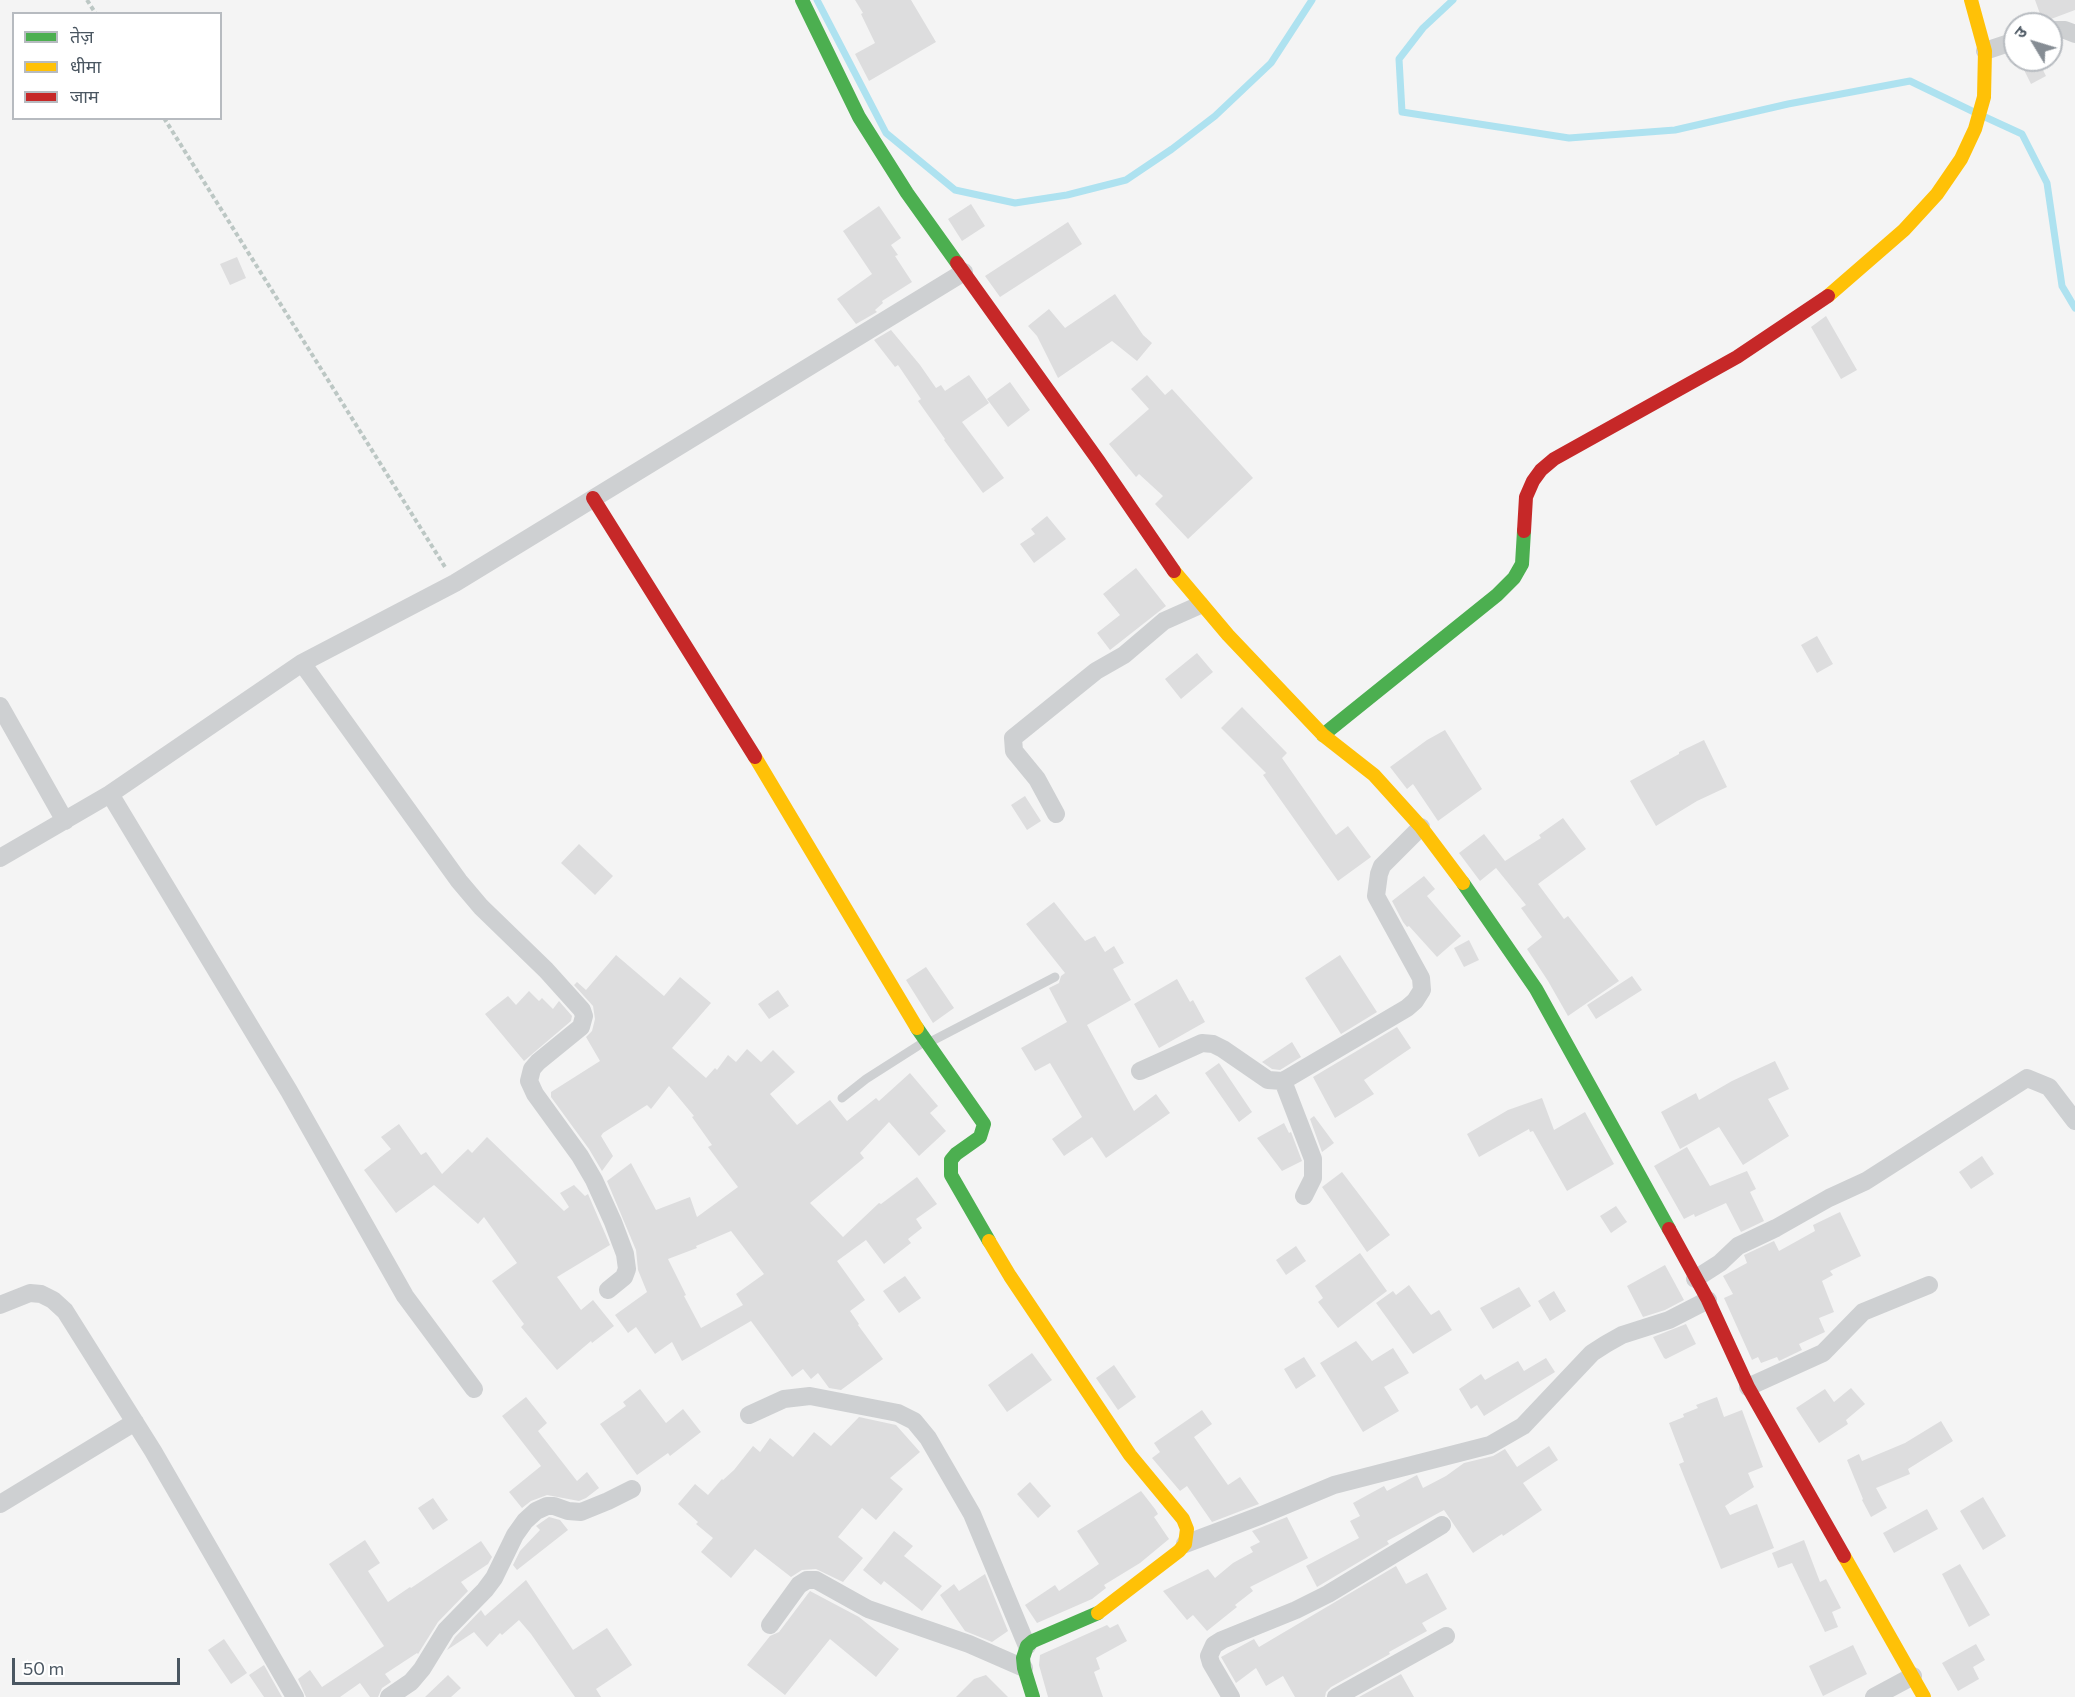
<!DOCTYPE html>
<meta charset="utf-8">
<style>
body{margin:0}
#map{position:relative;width:2075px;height:1697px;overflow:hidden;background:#f4f4f4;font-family:Commissioner,"Noto Sans Devanagari",sans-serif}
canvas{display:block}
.legend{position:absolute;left:12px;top:12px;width:210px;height:108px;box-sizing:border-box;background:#fff;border:2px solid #b7bbc0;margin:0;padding:8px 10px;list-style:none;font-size:18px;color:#4a5661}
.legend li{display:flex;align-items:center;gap:12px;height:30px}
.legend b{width:30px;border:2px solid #b7bbc0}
.north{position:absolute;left:2003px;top:12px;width:60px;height:60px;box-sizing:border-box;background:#fff;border:2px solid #b7bbc0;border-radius:50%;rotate:308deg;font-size:16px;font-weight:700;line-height:24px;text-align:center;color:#4a5661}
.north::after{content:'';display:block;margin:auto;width:21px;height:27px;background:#868d94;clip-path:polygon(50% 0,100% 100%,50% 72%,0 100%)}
.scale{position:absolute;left:12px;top:1658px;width:168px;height:27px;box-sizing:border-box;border:3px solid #4a5661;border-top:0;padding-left:8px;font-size:18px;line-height:21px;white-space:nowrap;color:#4a5661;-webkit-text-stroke:4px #fff;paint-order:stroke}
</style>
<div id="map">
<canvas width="2075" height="1697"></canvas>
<ul class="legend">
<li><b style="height:8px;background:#4caf50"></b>तेज़</li>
<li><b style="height:8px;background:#ffc107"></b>धीमा</li>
<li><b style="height:8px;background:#c62828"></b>जाम</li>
</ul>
<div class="north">उ</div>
<div class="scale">50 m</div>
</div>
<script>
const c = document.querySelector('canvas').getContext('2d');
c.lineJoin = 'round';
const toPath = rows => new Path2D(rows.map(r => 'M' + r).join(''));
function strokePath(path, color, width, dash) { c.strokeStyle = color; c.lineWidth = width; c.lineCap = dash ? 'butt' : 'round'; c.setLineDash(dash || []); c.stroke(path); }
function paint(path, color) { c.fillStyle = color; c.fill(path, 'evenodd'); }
strokePath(toPath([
 [817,0,886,133,955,190,1015,203,1067,195,1126,180,1172,149,1215,116,1271,63,1312,0],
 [1453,0,1423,28,1399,59,1402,112,1569,138,1675,130,1788,104,1910,81,1974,112],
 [1985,117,2022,134,2047,183,2062,286,2075,308]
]), '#aee2f0', 7);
paint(toPath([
 [855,0,911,0,936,42,869,81,855,54,875,43,861,14,863,13],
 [2035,0,2075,0,2075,10,2043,22],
 [2019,60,2038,60,2046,76,2031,84],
 [971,204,985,226,962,241,948,219],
 [879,206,901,238,891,245,898,255,895,256,912,282,882,301,883,303,875,310,877,312,856,324,837,299,872,274,843,231],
 [1068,222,1082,244,1000,297,985,276],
 [237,257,246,278,230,285,220,264],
 [1115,294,1143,335,1152,343,1137,361,1112,341,1058,378,1037,336,1028,326,1049,309,1065,328],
 [1826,316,1857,370,1841,379,1811,327],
 [891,330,920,365,936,388,941,385,945,391,969,375,989,403,962,422,1004,478,983,493,944,440,945,439,918,401,921,399,898,365,895,367,874,340],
 [1147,375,1165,395,1172,389,1253,478,1188,539,1155,504,1163,496,1139,474,1136,477,1109,444,1149,409,1131,389],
 [1010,382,1030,410,1008,427,987,399],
 [1047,516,1066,539,1034,563,1020,544,1035,534,1031,529],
 [1136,568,1166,606,1110,650,1097,633,1120,615,1103,594],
 [1817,636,1833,664,1817,673,1801,645],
 [1197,653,1213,672,1181,699,1165,679],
 [1242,707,1287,753,1282,758,1336,835,1348,826,1371,857,1338,881,1263,775,1266,773,1221,728],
 [1445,730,1482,789,1438,821,1413,784,1407,789,1390,767,1427,740],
 [1704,740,1727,787,1697,801,1656,826,1630,781,1679,754,1679,752],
 [1025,796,1041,821,1027,830,1011,805],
 [1563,818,1586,849,1538,884,1564,919,1568,916,1619,981,1568,1016,1548,981,1527,949,1542,937,1521,908,1526,905,1496,868,1480,881,1459,853,1484,834,1505,861,1541,838,1539,835],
 [579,844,613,876,595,895,561,863],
 [1424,876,1435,889,1427,896,1461,936,1437,957,1409,926,1407,927,1403,922,1392,901],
 [1054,902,1085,941,1095,936,1105,952,1114,946,1124,963,1113,969,1131,1000,1087,1025,1134,1111,1156,1094,1170,1113,1106,1158,1092,1137,1064,1156,1052,1139,1082,1117,1050,1063,1035,1071,1021,1048,1067,1022,1049,988,1059,983,1061,976,1065,973,1026,924],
 [1469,940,1479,960,1464,967,1454,948],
 [616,955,664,996,680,977,711,1003,672,1048,706,1078,715,1068,717,1070,728,1055,736,1062,747,1049,761,1062,773,1050,795,1072,770,1094,797,1125,830,1100,847,1121,876,1098,879,1101,910,1073,938,1106,930,1113,946,1131,919,1156,889,1122,860,1153,864,1158,810,1203,843,1237,879,1203,881,1204,917,1177,937,1204,916,1219,922,1228,908,1239,911,1243,884,1264,866,1240,837,1261,865,1300,850,1311,859,1324,858,1325,883,1359,841,1390,829,1388,818,1373,811,1379,803,1369,792,1377,751,1321,682,1361,672,1342,655,1354,636,1327,628,1333,615,1315,647,1292,638,1270,636,1250,607,1181,631,1163,656,1210,690,1197,697,1217,738,1187,708,1147,712,1145,692,1117,694,1116,669,1086,651,1109,647,1105,603,1133,601,1136,613,1156,602,1171,589,1149,551,1097,551,1092,600,1061,586,1037,592,1031,595,1019,593,1006,574,985,577,982,586,990],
 [731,1231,764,1274,736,1294,743,1305,701,1328,684,1296,686,1295,668,1259,697,1248,696,1246],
 [1340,955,1377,1012,1341,1034,1305,978],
 [926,967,954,1008,933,1023,906,980],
 [1632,976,1642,990,1596,1019,1587,1005],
 [1177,979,1190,1002,1193,1000,1205,1022,1159,1048,1134,1004],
 [778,990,789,1006,769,1019,758,1004],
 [529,991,539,1001,542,998,553,1009,559,1001,572,1016,571,1021,524,1061,485,1014,508,996,516,1005],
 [1397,1027,1411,1048,1364,1080,1374,1094,1335,1118,1313,1077],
 [1292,1042,1301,1057,1280,1070,1272,1069,1262,1062],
 [1775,1061,1789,1089,1768,1099,1789,1136,1743,1165,1719,1127,1680,1149,1661,1112,1696,1093,1699,1100,1732,1081],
 [1219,1063,1252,1112,1239,1122,1205,1073],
 [1542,1098,1554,1130,1585,1112,1614,1164,1567,1191,1533,1131,1530,1132,1529,1129,1479,1157,1467,1134,1508,1110],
 [1314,1116,1334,1143,1322,1152,1310,1119],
 [1284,1123,1289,1133,1291,1132,1302,1161,1282,1171,1257,1138],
 [399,1124,421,1155,426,1152,442,1174,468,1149,472,1153,487,1137,564,1211,569,1207,560,1193,574,1185,585,1196,588,1194,610,1245,557,1277,581,1310,593,1300,614,1326,592,1343,591,1341,557,1370,521,1327,524,1324,492,1281,517,1263,484,1217,478,1224,434,1185,396,1213,364,1170,391,1149,381,1137],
 [1687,1147,1710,1186,1747,1171,1756,1189,1750,1192,1764,1221,1741,1232,1726,1203,1695,1217,1694,1214,1684,1219,1654,1166],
 [1982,1156,1994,1174,1971,1189,1959,1172],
 [1342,1172,1390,1235,1367,1252,1322,1187],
 [1616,1206,1627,1222,1611,1233,1600,1216],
 [1840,1212,1861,1256,1830,1271,1833,1275,1822,1281,1834,1312,1819,1318,1825,1332,1799,1344,1802,1350,1779,1361,1777,1357,1761,1363,1758,1357,1752,1360,1724,1298,1733,1294,1723,1276,1747,1263,1744,1255,1774,1241,1779,1251,1815,1231,1813,1225],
 [1296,1246,1306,1261,1286,1275,1276,1260],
 [1360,1253,1387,1291,1338,1328,1318,1302,1323,1298,1315,1286],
 [1665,1265,1684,1300,1665,1310,1643,1317,1627,1286],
 [905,1276,921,1298,899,1313,883,1291],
 [1409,1285,1431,1315,1439,1310,1452,1330,1413,1354,1376,1303,1393,1291,1396,1295],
 [1519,1287,1531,1306,1493,1329,1480,1308],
 [1554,1291,1566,1311,1550,1321,1538,1301],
 [1686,1324,1696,1344,1666,1359,1664,1358,1653,1337],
 [1356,1341,1372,1361,1393,1348,1409,1373,1384,1387,1399,1411,1363,1432,1320,1363],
 [1032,1353,1052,1380,1007,1412,988,1385],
 [1304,1357,1316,1376,1296,1389,1284,1369],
 [1546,1358,1555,1372,1484,1416,1477,1405,1471,1409,1459,1389,1481,1374,1485,1380,1518,1361,1524,1371],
 [1114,1365,1136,1397,1118,1410,1096,1378],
 [1851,1388,1865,1404,1846,1420,1848,1424,1819,1443,1796,1408,1825,1389,1834,1402],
 [640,1389,666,1423,683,1409,701,1432,670,1456,668,1453,637,1475,600,1424,626,1406,623,1402],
 [526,1397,547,1423,538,1431,577,1481,587,1472,599,1488,586,1498,579,1501,547,1495,531,1501,522,1508,509,1492,541,1466,502,1416],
 [1717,1397,1724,1417,1742,1410,1763,1467,1748,1473,1754,1487,1725,1506,1730,1515,1757,1504,1774,1548,1721,1569,1679,1464,1684,1462,1669,1423,1684,1417,1683,1414,1698,1408,1696,1405],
 [1202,1410,1212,1424,1194,1437,1228,1485,1240,1477,1259,1504,1212,1522,1187,1486,1180,1491,1152,1458,1160,1452,1154,1443],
 [859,1417,896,1425,920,1452,890,1478,903,1489,876,1520,862,1508,838,1537,863,1558,843,1582,816,1569,802,1570,791,1577,755,1549,731,1578,701,1552,713,1538,696,1524,698,1522,678,1504,695,1484,708,1495,722,1479,723,1480,734,1470,753,1446,760,1452,770,1438,793,1457,814,1432,831,1446],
 [1941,1421,1953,1441,1908,1469,1910,1474,1876,1488,1887,1508,1871,1517,1862,1500,1863,1499,1847,1460,1859,1454,1862,1461,1905,1443],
 [1549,1446,1558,1460,1523,1483,1542,1510,1503,1536,1502,1534,1473,1553,1444,1510,1387,1541,1389,1544,1317,1587,1306,1566,1359,1538,1350,1521,1360,1516,1353,1503,1384,1486,1387,1491,1417,1475,1423,1488,1446,1476,1464,1463,1493,1456,1505,1449,1517,1467],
 [1030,1482,1051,1506,1038,1518,1017,1494],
 [1141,1491,1155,1509,1158,1514,1154,1517,1169,1539,1140,1563,1104,1585,1106,1588,1092,1599,1037,1623,1025,1605,1055,1585,1059,1591,1099,1564,1077,1531],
 [1983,1497,2006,1536,1983,1550,1960,1511],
 [433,1498,448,1520,433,1530,418,1508],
 [1927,1509,1938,1529,1894,1553,1883,1533],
 [549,1517,560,1520,568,1530,517,1570,513,1565,520,1551,540,1530,536,1526],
 [1287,1517,1308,1558,1250,1587,1253,1591,1235,1605,1237,1607,1207,1631,1193,1615,1187,1620,1163,1591,1208,1569,1215,1578,1233,1563,1253,1552,1250,1547,1260,1542,1252,1531],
 [894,1531,913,1546,904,1556,942,1586,922,1611,884,1581,881,1585,863,1570],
 [365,1540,380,1563,368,1571,388,1602,410,1587,411,1588,481,1541,492,1557,488,1564,461,1582,468,1591,438,1622,418,1654,417,1653,385,1674,391,1682,382,1688,378,1697,370,1697,360,1683,340,1697,306,1697,298,1679,310,1670,322,1687,384,1646,329,1564],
 [1804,1540,1820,1582,1826,1579,1841,1608,1832,1612,1838,1627,1825,1632,1792,1563,1778,1568,1772,1553],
 [1960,1564,1990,1615,1969,1627,1942,1574],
 [1396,1566,1406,1584,1427,1573,1447,1609,1422,1623,1427,1631,1389,1652,1390,1654,1331,1687,1326,1692,1325,1697,1295,1697,1283,1676,1266,1686,1256,1668,1236,1683,1221,1657,1254,1639,1259,1647],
 [985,1574,1008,1631,992,1642,965,1631,940,1595,954,1584,959,1591],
 [526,1580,573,1650,607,1628,632,1665,596,1689,601,1697,575,1697,531,1634,519,1620,502,1635,500,1633,487,1647,474,1632,447,1650,455,1637,481,1610,485,1616],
 [810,1591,859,1617,899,1649,876,1677,830,1639,785,1695,747,1665,770,1636,779,1632],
 [1118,1624,1127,1641,1096,1658,1100,1669,1094,1672,1103,1697,1048,1697,1039,1665,1040,1655,1107,1625,1110,1628],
 [224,1639,247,1673,231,1684,208,1650],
 [1976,1644,1985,1660,1973,1667,1979,1679,1958,1691,1942,1663],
 [1853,1645,1867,1674,1823,1696,1809,1666],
 [264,1665,282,1697,264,1697,249,1675],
 [1401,1674,1414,1697,1359,1697],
 [448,1675,461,1688,451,1697,425,1697],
 [986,1675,1008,1697,956,1697,974,1679]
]), '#ddddde');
strokePath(toPath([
 [87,0,96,14],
 [164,118,445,567]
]), '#bcc7c4', 4, [4.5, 3]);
strokePath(toPath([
 [930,1042,1055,977],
 [842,1098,866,1079,924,1042]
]), '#ced0d2', 9);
strokePath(toPath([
 [2051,30,2065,30,2075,34],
 [1985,51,2015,41],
 [302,663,459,881,481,907,546,970,582,1010,584,1016,581,1027,538,1062,532,1069,529,1081,535,1094,580,1156,594,1180,613,1222,625,1254,627,1269,624,1277,608,1290],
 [0,706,65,821],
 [110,794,289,1091,405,1296,474,1389],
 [1056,814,1037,779,1014,751,1013,738,1096,671,1124,655,1164,621,1200,605],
 [0,858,110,794,302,663,455,583,964,272],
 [1140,1071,1202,1043,1213,1044,1223,1049,1268,1080,1283,1081,1407,1008,1415,1001,1422,990,1421,978,1376,896,1379,874,1382,866,1421,827],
 [1283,1081,1313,1159,1313,1178,1304,1196],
 [1695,1279,1720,1263,1738,1246,1776,1228,1829,1198,1866,1181,2027,1078,2049,1087,2075,1121],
 [0,1305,30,1293,41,1294,53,1300,65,1311,153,1451,295,1697],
 [1748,1387,1823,1353,1863,1312,1929,1285],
 [749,1415,784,1399,810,1396,898,1413,914,1421,928,1438,972,1514,1027,1646],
 [0,1504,135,1422],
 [1185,1544,1262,1515,1334,1485,1490,1445,1523,1426,1592,1353,1606,1344,1622,1335,1669,1320,1708,1300],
 [770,1625,799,1585,807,1580,816,1580,868,1609,969,1644,1024,1668],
 [389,1697,411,1682,422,1669,446,1630,485,1590,494,1578,515,1535,525,1521,536,1511,547,1506,554,1506,568,1511,581,1512,608,1501,632,1489],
 [1231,1697,1211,1663,1209,1656,1214,1645,1222,1640,1296,1610,1328,1594,1442,1525],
 [1336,1697,1446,1636],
 [1874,1697,1913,1676]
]), '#ced0d2', 18);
strokePath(toPath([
 [802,0,859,117,907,193,957,263],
 [1323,735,1497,595,1514,578,1522,564,1524,531],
 [1463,883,1536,989,1669,1229],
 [917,1028,984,1124,980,1137,956,1154,951,1160,951,1175,989,1241],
 [1033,1697,1024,1668,1023,1658,1027,1646,1033,1641,1098,1613]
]), '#4caf50', 14);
strokePath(toPath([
 [1828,296,1904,230,1937,194,1961,159,1975,129,1984,97,1985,51,1971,0],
 [1174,571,1228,635,1323,735,1374,775,1421,827,1463,883],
 [755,757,917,1028],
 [989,1241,1010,1276,1130,1455,1183,1519,1187,1529,1185,1544,1179,1551,1098,1613],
 [1844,1556,1924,1697]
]), '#ffc107', 14);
strokePath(toPath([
 [957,263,1098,460,1174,571],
 [593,498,755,757],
 [1524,531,1526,497,1533,481,1541,470,1554,459,1737,357,1828,296],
 [1669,1229,1708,1300,1748,1387,1844,1556]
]), '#c62828', 14);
</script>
